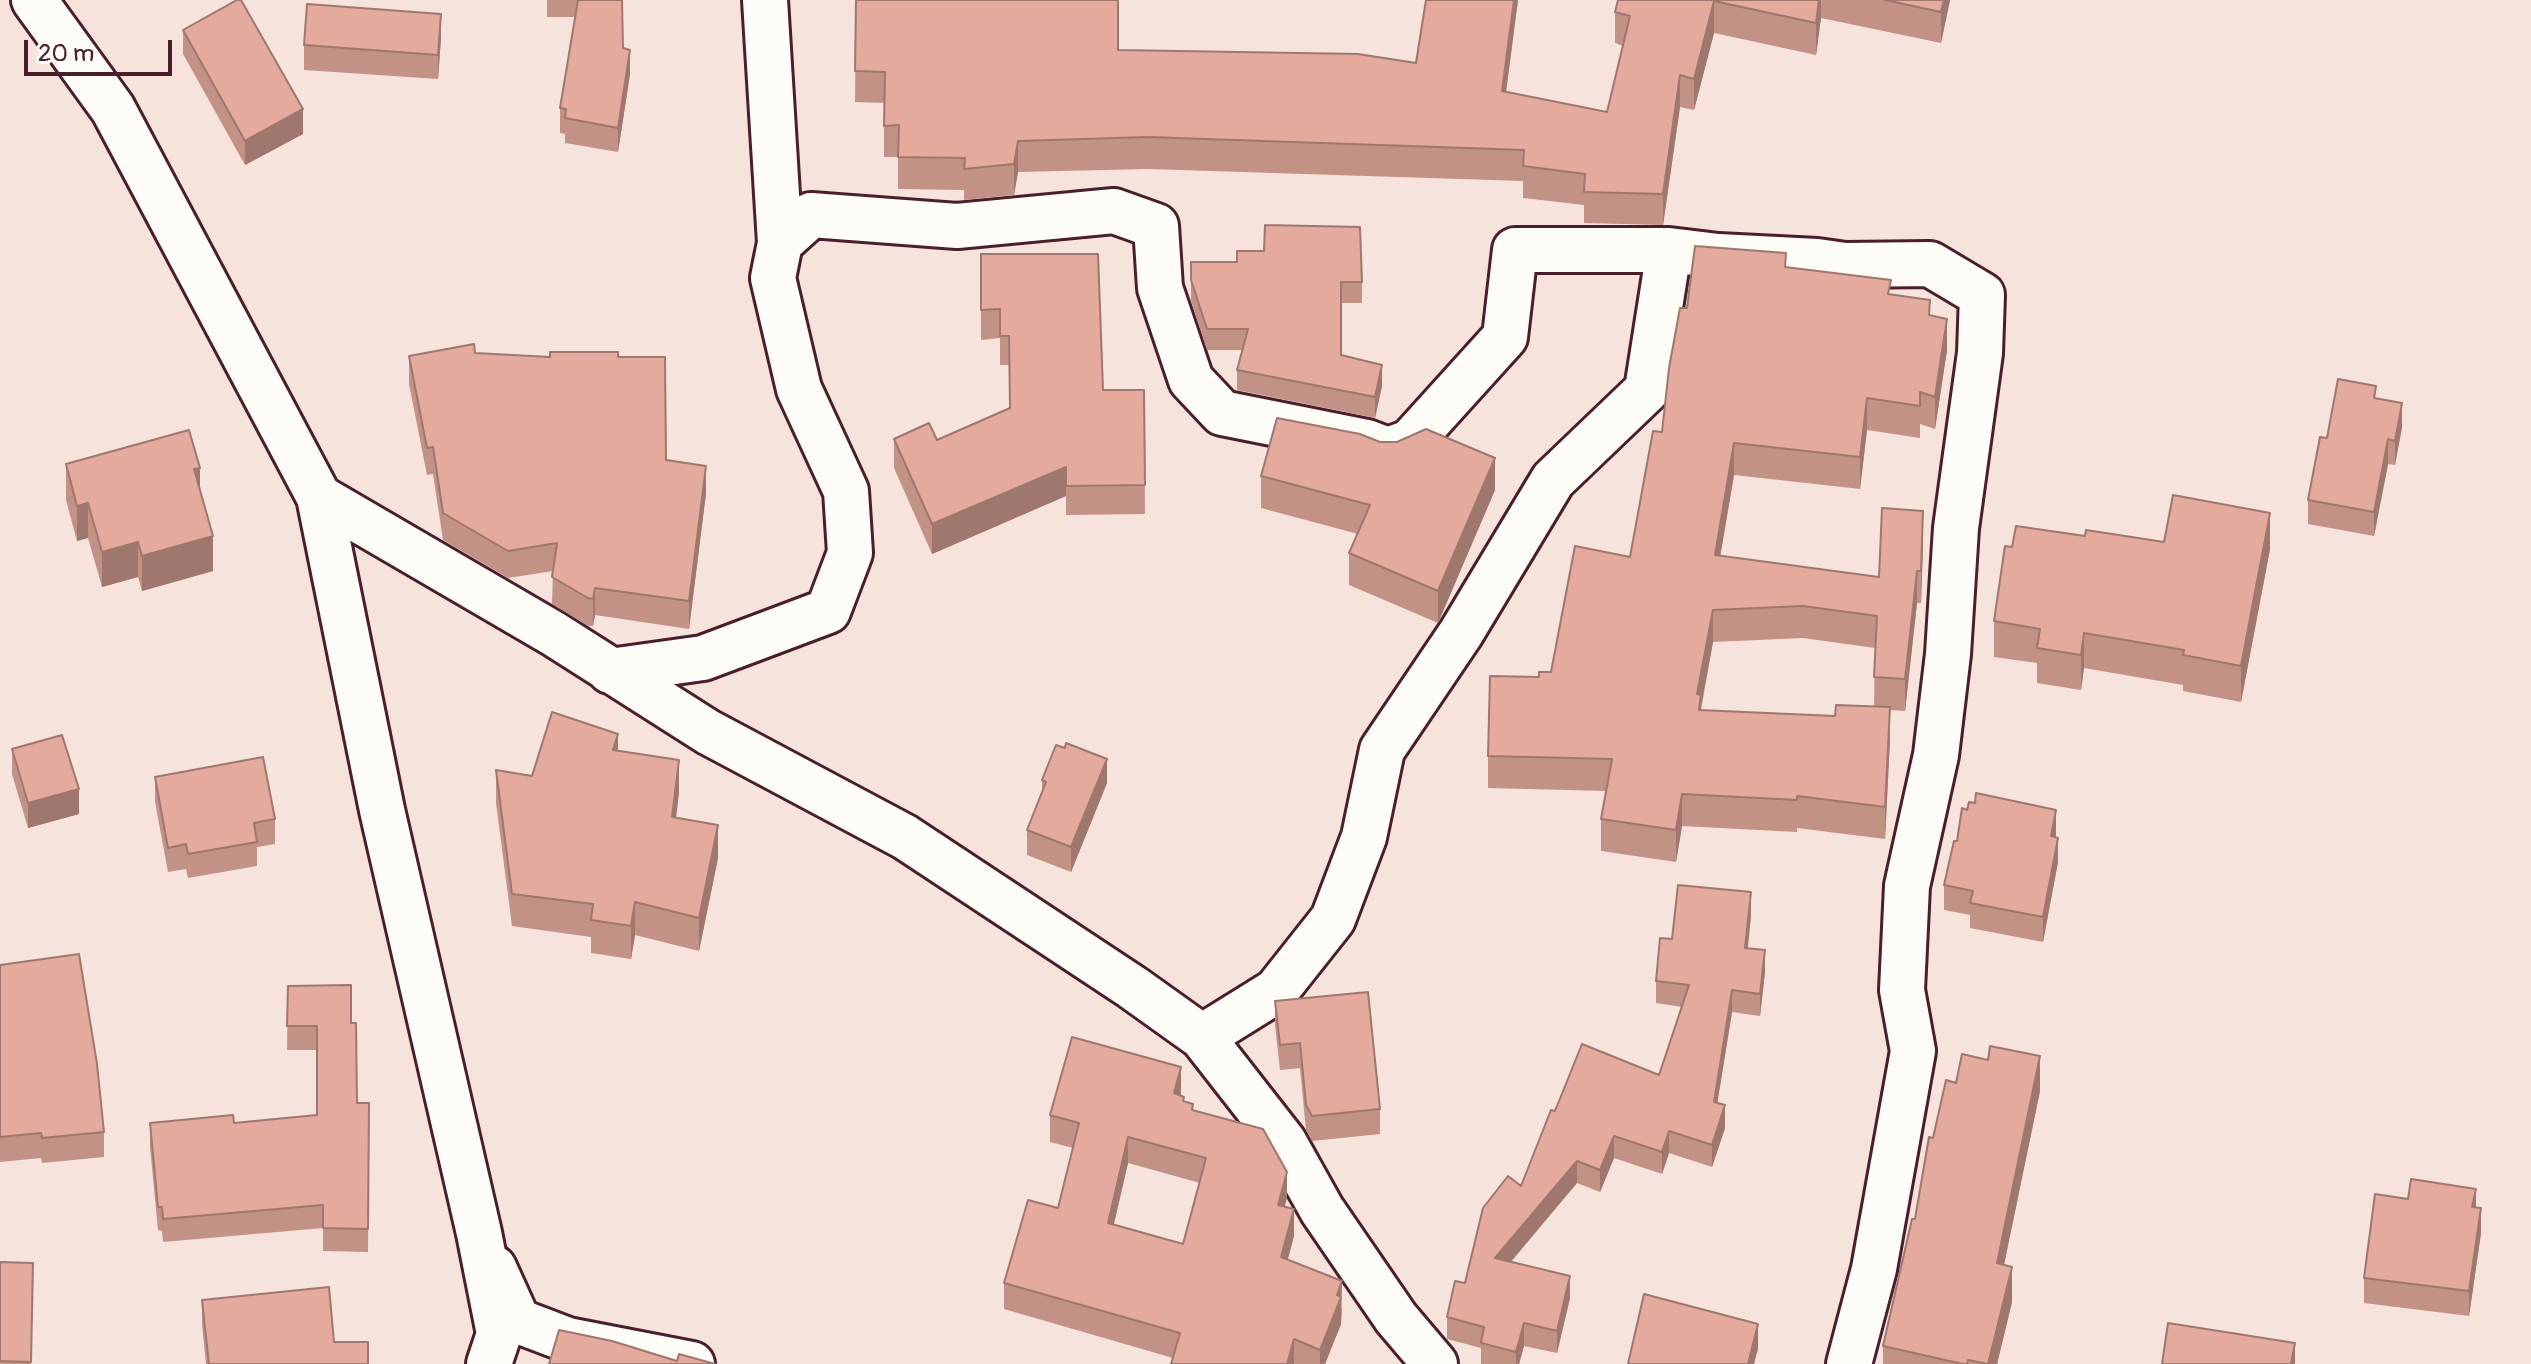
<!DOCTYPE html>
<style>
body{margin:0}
#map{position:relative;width:2531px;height:1364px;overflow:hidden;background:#f5e3dc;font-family:Pangolin,sans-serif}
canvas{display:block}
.scale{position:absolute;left:24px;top:40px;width:148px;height:36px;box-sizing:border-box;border:4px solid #4a1f2b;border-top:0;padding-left:10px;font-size:24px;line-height:28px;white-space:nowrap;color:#4a1f2b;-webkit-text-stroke:6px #fdfcf7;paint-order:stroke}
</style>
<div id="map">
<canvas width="2531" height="1364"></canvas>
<div class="scale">20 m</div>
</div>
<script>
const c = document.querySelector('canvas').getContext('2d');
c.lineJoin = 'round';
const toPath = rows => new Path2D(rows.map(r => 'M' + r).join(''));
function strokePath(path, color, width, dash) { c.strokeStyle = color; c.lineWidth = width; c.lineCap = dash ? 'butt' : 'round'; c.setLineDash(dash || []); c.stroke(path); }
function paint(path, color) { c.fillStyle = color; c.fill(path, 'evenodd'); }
const minor = toPath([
 [765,0,780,243],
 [319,497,554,634,708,732,905,837,1132,987,1202,1037,1284,1142,1322,1210,1396,1318,1435,1364],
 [610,671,703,658,828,611,850,553,846,491,799,389,773,278,780,243,811,215,957,226,1114,211,1156,226,1160,288,1191,380,1222,413,1367,442,1388,450,1410,442,1505,337,1515,250,1669,250],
 [1202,1037,1276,991,1333,919,1364,837,1382,750,1461,633,1553,480,1647,390,1669,250,1718,256,1817,261,1845,265,1930,264,1982,295,1980,353,1956,528,1948,654,1936,755,1907,886,1902,990,1913,1051,1874,1269,1849,1364],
 [494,1268,518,1321,568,1340,692,1364]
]);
const major = toPath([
 [34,0,113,109,319,497,382,810,479,1233,499,1334,489,1364]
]);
strokePath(minor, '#4a1f2b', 50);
strokePath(major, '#4a1f2b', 50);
strokePath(minor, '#fdfcf7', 44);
strokePath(major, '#fdfcf7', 44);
paint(toPath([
 [547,0,622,0,623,48,630,74,618,152,565,143,565,134,560,133,560,108,575,17,547,17],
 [856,0,1118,50,1416,63,1426,0,1518,0,1506,92,1607,112,1623,46,1615,43,1615,12,1618,0,1950,0,1941,43,1821,18,1816,55,1714,33,1694,110,1680,107,1663,225,1584,223,1584,205,1523,198,1523,181,1148,169,1018,172,1014,195,964,200,964,190,898,189,898,157,884,157,884,103,855,102],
 [183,30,303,134,245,165,183,54],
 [441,38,438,79,304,70,304,45],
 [1264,251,1362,282,1362,303,1341,303,1341,355,1382,386,1375,418,1237,390,1237,370,1242,350,1207,350,1191,301,1191,262,1237,262],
 [981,254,1103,390,1144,390,1145,514,1066,515,1066,496,932,554,894,468,894,439,937,440,1010,408,1009,365,1000,365,1000,338,981,340],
 [1786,267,1891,295,1930,315,1947,350,1935,429,1920,424,1920,438,1867,430,1860,489,1734,475,1720,556,1879,577,1923,543,1921,603,1917,603,1905,711,1890,710,1890,739,1885,839,1797,828,1797,832,1682,826,1676,862,1601,851,1601,819,1606,791,1488,788,1488,756,1539,677,1551,672,1630,557,1662,432,1687,308],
 [1803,638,1875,648,1874,707,1835,716,1701,710,1713,642],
 [475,353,550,357,618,357,666,460,706,493,689,629,595,615,593,626,588,626,552,604,553,571,508,578,443,540,433,474,427,475,409,384,409,356],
 [2376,398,2402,427,2395,465,2388,464,2374,536,2308,524,2308,500,2327,438],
 [1380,442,1495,490,1438,623,1349,585,1349,553,1358,534,1261,508,1261,476],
 [66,464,200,490,213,571,142,591,138,577,102,587,88,538,77,541,66,500],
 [2164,542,2270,549,2241,702,2183,691,2183,685,2084,668,2081,690,2037,683,2037,663,1994,657,1994,621,2012,547],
 [12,749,79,814,28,828,12,774],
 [618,751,679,792,676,818,718,858,699,951,635,935,631,959,591,953,591,937,512,926,496,803,496,770,532,776],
 [155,777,275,819,275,844,257,847,257,866,188,878,186,869,168,872,155,802],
 [1042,780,1107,783,1071,872,1027,855,1027,830,1042,791],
 [2056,834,2058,862,2043,942,1970,928,1970,915,1944,910,1944,885],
 [1751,915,1748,948,1765,972,1760,1016,1732,1012,1717,1103,1725,1128,1712,1167,1669,1153,1662,1174,1614,1158,1600,1192,1577,1183,1511,1262,1570,1298,1557,1353,1524,1346,1519,1364,1481,1364,1481,1348,1447,1339,1447,1317,1521,1186,1555,1111,1659,1075,1682,1007,1656,1003,1656,981,1672,939],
 [0,965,104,1132,104,1157,42,1163,41,1158,0,1162],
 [288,986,351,1023,357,1103,369,1103,368,1252,323,1251,323,1228,163,1242,162,1231,158,1230,150,1147,150,1123,234,1123,317,1115,317,1050,287,1050],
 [1275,1001,1380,1109,1380,1134,1312,1141,1306,1130,1300,1068,1280,1070,1275,1025],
 [1956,1083,2040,1091,2004,1265,2012,1302,1997,1364,1883,1364,1883,1346,1915,1219,1933,1138],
 [1181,1096,1184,1102,1287,1198,1284,1207,1294,1236,1288,1259,1342,1308,1341,1324,1325,1364,1171,1364,1173,1358,1004,1309,1004,1283,1058,1208,1073,1148,1050,1142,1050,1115],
 [1128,1163,1200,1183,1183,1244,1114,1224],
 [2476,1208,2481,1233,2469,1316,2364,1303,2364,1278],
 [0,1262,33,1263,31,1364,0,1364],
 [202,1300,368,1364,206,1364,202,1324]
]), '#c39287');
paint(toPath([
 [1514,0,1518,0,1502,122,1502,91],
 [1819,0,1821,0,1821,18,1816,55,1816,23],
 [1944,0,1950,0,1941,43,1941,12],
 [1714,1,1714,33,1694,110,1694,79],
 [441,14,441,38,438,79,438,55],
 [630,50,630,74,618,152,618,128],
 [1680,75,1680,107,1663,225,1663,194],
 [303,109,303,134,245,165,245,141],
 [1018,141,1018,172,1014,195,1014,164],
 [1947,319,1947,350,1935,429,1935,397],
 [1382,365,1382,386,1375,418,1375,397],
 [1867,398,1867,430,1860,489,1860,457],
 [2402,403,2402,427,2395,465,2395,441],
 [2388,439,2388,464,2374,536,2374,512],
 [1734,443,1734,475,1715,587,1715,555],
 [1495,458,1495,490,1438,623,1438,591],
 [706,466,706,493,689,629,689,601],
 [1066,467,1066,496,932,554,932,524],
 [200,468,200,503,194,469],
 [88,503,88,538,77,541,77,506],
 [1923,511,1923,543,1921,603,1921,571],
 [2270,513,2270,549,2241,702,2241,666],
 [213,536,213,571,142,591,142,556],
 [138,542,138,577,102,587,102,552],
 [1917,571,1917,603,1905,711,1905,679],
 [595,588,595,615,593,626,593,599],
 [1713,610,1713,642,1701,706,1701,727,1697,694],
 [2084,633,2084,668,2081,690,2081,655],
 [1890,707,1890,739,1885,839,1885,807],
 [618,734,618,767,613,750],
 [1107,759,1107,783,1071,872,1071,847],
 [679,760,679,792,672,850,672,817],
 [79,789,79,814,28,828,28,803],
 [1682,794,1682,826,1676,862,1676,830],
 [2056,810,2056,834,2051,861,2051,836],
 [718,825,718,858,699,951,699,918],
 [2058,838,2058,862,2043,942,2043,917],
 [1751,892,1751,915,1745,970,1745,948],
 [635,902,635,935,631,959,631,926],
 [1765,950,1765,972,1760,1016,1760,994],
 [1732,990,1732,1012,1714,1124,1714,1102],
 [2040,1056,2040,1091,1997,1298,1997,1263],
 [1181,1067,1181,1094,1174,1120,1174,1093],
 [1725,1105,1725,1128,1712,1167,1712,1145],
 [1669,1131,1669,1153,1662,1174,1662,1152],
 [1614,1136,1614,1158,1600,1192,1600,1170],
 [1128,1137,1128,1163,1108,1249,1108,1223],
 [1577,1161,1577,1183,1495,1280,1495,1258],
 [1287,1172,1287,1198,1278,1231,1278,1205],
 [2476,1189,2476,1214,2472,1207],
 [2481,1208,2481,1233,2469,1316,2469,1291],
 [1294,1209,1294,1236,1281,1283,1281,1257],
 [2012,1267,2012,1302,1997,1364,1988,1364],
 [1570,1276,1570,1298,1557,1353,1557,1331],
 [1342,1281,1341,1324,1325,1364,1320,1364,1320,1350],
 [1524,1323,1524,1346,1519,1364,1516,1364,1516,1352],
 [1758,1324,1758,1349,1754,1364,1748,1364],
 [1294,1339,1294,1364,1287,1364],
 [2295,1343,2295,1364,2291,1364]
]), '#9f776e');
const building = toPath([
 [237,0,241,0,303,109,245,141,183,30,237,0],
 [578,0,622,0,623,48,630,50,618,128,565,118,566,109,560,108,578,0],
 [856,0,1118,0,1118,50,1358,54,1416,63,1426,0,1514,0,1502,91,1607,112,1630,16,1615,12,1618,0,1819,0,1816,23,1714,1,1694,79,1680,75,1663,194,1584,192,1585,174,1523,166,1524,150,1148,137,1018,141,1014,164,964,169,965,158,898,157,899,125,884,126,885,72,855,71,856,0],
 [1885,0,1944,0,1941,12,1885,0],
 [307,4,441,14,438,55,304,45,307,4],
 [1265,225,1360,227,1362,282,1341,282,1341,355,1382,365,1375,397,1237,370,1248,329,1207,329,1191,280,1191,262,1237,262,1237,251,1264,251,1265,225],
 [1695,246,1786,253,1785,267,1891,280,1888,294,1930,300,1929,315,1947,319,1935,397,1920,392,1920,406,1867,398,1860,457,1734,443,1715,555,1879,577,1882,508,1923,511,1921,571,1917,571,1905,679,1874,677,1877,616,1803,606,1713,610,1697,694,1701,695,1699,710,1835,716,1836,705,1890,707,1885,807,1797,796,1797,800,1682,794,1676,830,1601,819,1612,759,1488,756,1490,676,1539,677,1539,672,1551,672,1575,546,1630,557,1653,431,1662,432,1669,368,1680,308,1687,308,1695,246],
 [981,254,1098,254,1103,390,1144,390,1145,485,1066,486,1066,467,932,524,894,439,929,423,937,440,1010,408,1009,336,1000,336,1000,309,981,310,981,254],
 [474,344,475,353,550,357,550,352,618,352,618,357,665,357,666,460,706,466,689,601,595,588,593,599,588,598,552,577,557,543,508,551,443,513,433,447,427,448,409,356,474,344],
 [2338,379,2376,386,2374,398,2402,403,2395,441,2388,439,2374,512,2308,500,2320,437,2327,438,2338,379],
 [1277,418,1360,434,1380,442,1397,442,1426,429,1495,458,1438,591,1349,553,1370,505,1261,476,1277,418],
 [189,430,200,468,194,469,213,536,142,556,138,542,102,552,88,503,77,506,66,464,189,430],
 [2173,495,2270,513,2241,666,2183,655,2184,650,2084,633,2081,655,2037,648,2040,629,1994,621,2005,546,2012,547,2016,526,2085,536,2086,530,2164,542,2173,495],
 [552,712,618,734,613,750,679,760,672,817,718,825,699,918,635,902,631,926,591,920,593,904,512,894,496,770,532,776,552,712],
 [62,735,79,789,28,803,12,749,62,735],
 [1066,743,1107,759,1071,847,1027,830,1046,782,1042,780,1056,745,1065,748,1066,743],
 [263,757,275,819,254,823,257,842,188,854,186,844,168,848,155,777,263,757],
 [1976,793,2056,810,2051,836,2058,838,2043,917,1970,903,1973,891,1944,885,1954,841,1957,841,1962,808,1967,810,1969,802,1975,803,1976,793],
 [1678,885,1751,892,1745,948,1765,950,1760,994,1732,990,1714,1102,1725,1105,1712,1145,1669,1131,1662,1152,1614,1136,1600,1170,1577,1161,1495,1258,1570,1276,1557,1331,1524,1323,1516,1352,1481,1343,1484,1327,1447,1317,1455,1281,1465,1283,1483,1208,1508,1176,1521,1186,1551,1110,1555,1111,1582,1044,1659,1075,1689,985,1656,981,1660,938,1672,939,1678,885],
 [79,954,97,1064,104,1132,42,1138,41,1133,0,1137,0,965,79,954],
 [351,985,351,1023,356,1023,357,1103,369,1103,368,1229,323,1228,323,1205,163,1219,162,1207,158,1207,150,1123,233,1115,234,1123,317,1115,317,1026,287,1026,288,986,351,985],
 [1368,992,1380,1109,1312,1116,1306,1105,1300,1043,1280,1045,1275,1001,1368,992],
 [1072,1037,1181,1067,1174,1093,1184,1097,1183,1101,1193,1104,1192,1110,1263,1129,1287,1172,1278,1205,1294,1209,1281,1257,1342,1281,1337,1295,1341,1297,1320,1350,1294,1339,1287,1364,1171,1364,1180,1333,1004,1283,1028,1200,1058,1208,1079,1123,1050,1115,1072,1037],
 [1128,1137,1206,1158,1183,1244,1108,1223,1128,1137],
 [1990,1046,2040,1056,1997,1263,2012,1267,1988,1364,1968,1360,1967,1364,1963,1364,1883,1346,1912,1219,1915,1219,1929,1137,1933,1138,1946,1080,1956,1083,1962,1054,1988,1060,1990,1046],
 [2411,1179,2476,1189,2472,1207,2481,1208,2469,1291,2364,1278,2375,1194,2408,1199,2411,1179],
 [0,1262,33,1263,31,1362,0,1361,0,1262],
 [329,1287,334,1342,368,1342,368,1364,209,1364,202,1300,329,1287],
 [1644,1294,1758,1324,1748,1364,1628,1364,1644,1294],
 [2168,1323,2295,1343,2291,1364,2162,1364,2168,1323],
 [559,1330,612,1341,677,1361,679,1354,715,1364,549,1364,559,1330]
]);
paint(building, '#e3aa9d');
strokePath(building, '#9f776e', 2);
</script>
